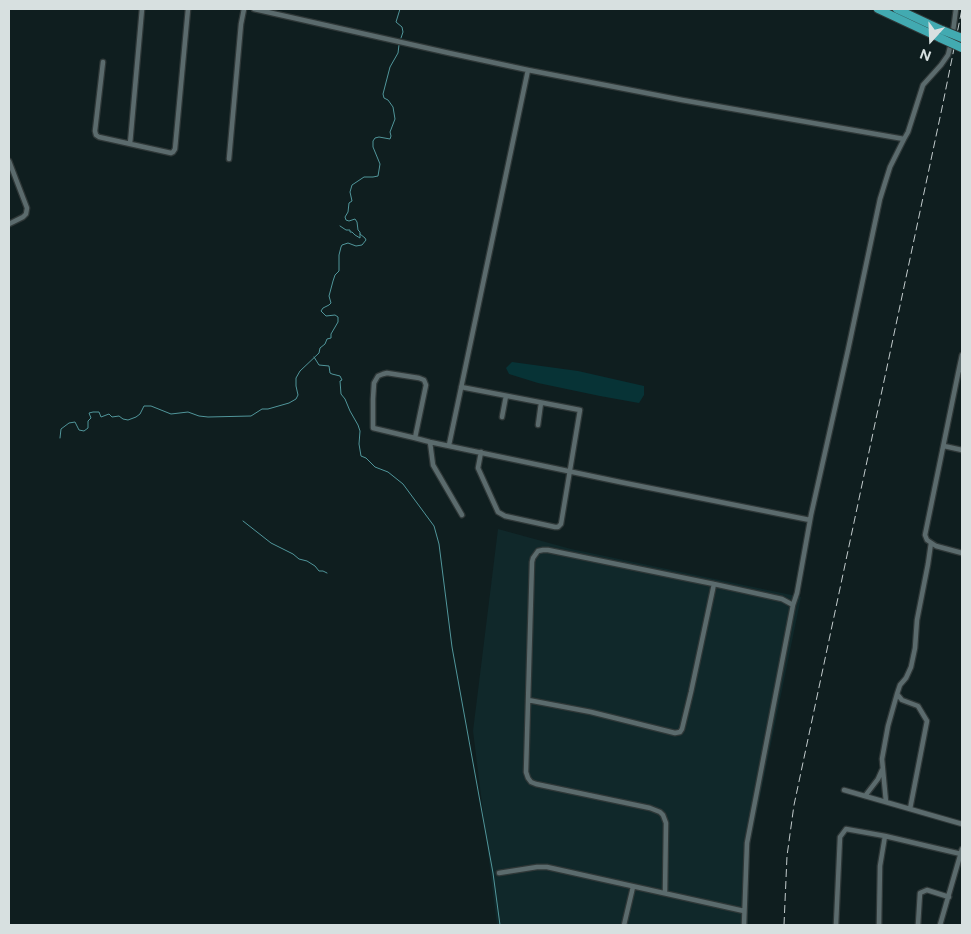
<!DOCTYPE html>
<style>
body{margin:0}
#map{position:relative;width:971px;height:934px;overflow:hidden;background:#0f1e1f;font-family:Figtree,sans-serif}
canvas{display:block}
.frame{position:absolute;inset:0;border:10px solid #d7e0e0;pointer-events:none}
.north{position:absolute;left:906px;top:15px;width:50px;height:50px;-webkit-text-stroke:4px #0f1e1f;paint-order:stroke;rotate:200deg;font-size:14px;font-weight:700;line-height:20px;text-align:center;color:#d7e0e0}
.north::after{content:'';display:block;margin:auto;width:18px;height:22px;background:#d7e0e0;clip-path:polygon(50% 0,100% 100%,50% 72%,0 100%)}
</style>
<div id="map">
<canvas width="971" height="934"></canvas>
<div class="frame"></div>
<div class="north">N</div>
</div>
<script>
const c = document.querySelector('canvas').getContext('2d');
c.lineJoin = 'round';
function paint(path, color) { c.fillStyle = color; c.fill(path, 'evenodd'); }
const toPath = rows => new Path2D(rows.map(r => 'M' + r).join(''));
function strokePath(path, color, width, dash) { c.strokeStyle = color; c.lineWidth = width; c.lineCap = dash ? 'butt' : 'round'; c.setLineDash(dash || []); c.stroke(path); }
paint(toPath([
 [498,529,571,549,801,597,750,846,748,925,497,925,473,731]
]), '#10282a');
paint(toPath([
 [512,362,578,371,644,386,644,395,639,403,600,396,538,383,509,374,506,368]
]), '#073336');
strokePath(toPath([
 [400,9,396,22,402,27,403,32,401,38],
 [340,226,346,230,350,230,350,232,352,232,355,235,360,238,360,234],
 [314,357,319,365,329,366,330,373,332,374,340,376,342,380,340,381,341,394,345,399,350,411,358,425,360,431,359,444,361,456,366,458,375,467,388,472,403,484,434,526,439,544,452,647,493,873,500,925],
 [60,438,61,429,69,423,75,422,79,430,84,431,88,428,88,421,91,418,89,413,93,412,99,412,101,417,109,414,112,417,119,416,123,419,128,420,136,417,140,414,144,406,151,406,171,414,188,412,199,416,208,417,251,416,262,409,268,409,289,403,296,399,298,395,296,386,296,378,300,371,319,353,320,348,325,344,327,339,331,338,331,334,338,322,338,317,335,315,326,316,321,311,323,308,329,305,331,303,329,296,333,281,335,275,339,271,339,255,341,247,342,245,348,243,356,246,362,245,366,240,365,238,360,234,360,232,358,230,357,222,355,219,349,221,346,220,345,217,348,212,349,203,352,201,350,192,352,185,364,177,373,177,378,176,380,164,373,147,373,141,375,138,379,137,390,139,391,136,390,132,395,119,393,107,388,100,384,98,383,94,390,67,398,53,399,45],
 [243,521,271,543,293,554,299,559,307,561,315,566,319,571,323,571,327,573]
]), '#51969b', 1);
const minor = toPath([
 [254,9,449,53,528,70,682,100,904,139,890,167,880,199,848,350,811,515,797,593,793,605],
 [103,62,95,131,96,135,99,137,171,153,173,152,175,149,188,9],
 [904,139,908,132,923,85,941,65,948,55,952,39,956,9],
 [130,144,142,9],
 [229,159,241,24,244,9],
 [9,161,27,208,26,214,23,217,9,224],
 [959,369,962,355],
 [962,370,959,369,925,535,927,540,936,546,962,553],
 [461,387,580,410,561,524,558,527,555,527,505,516,498,512,478,468,481,452],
 [502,417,506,396],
 [538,425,541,403],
 [415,438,426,385,424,380,419,378,387,373,383,374,378,376,374,383,373,399,373,428,415,438,430,442,620,482,810,520],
 [430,442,433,465,462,515],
 [449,445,528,70],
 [944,446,962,450],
 [528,700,591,712,675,733,680,732,682,729,691,692,714,584],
 [844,790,962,824],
 [865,796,878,779,882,770],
 [886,802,882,759,888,726,897,694],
 [910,809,927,721,918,706,902,700,897,694,900,685,906,678,911,667,915,648,917,620,928,564,931,543],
 [499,873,537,867,547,867,744,911],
 [665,893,666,823,663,815,660,812,650,808,536,784,531,782,528,778,526,772,532,562,533,558,538,551,543,550,548,550,714,584,782,599,793,605,747,843,744,925],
 [624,925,633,887],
 [836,925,840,837,846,829,885,836,961,854],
 [879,925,880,866,885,836],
 [918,925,920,893,927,890,949,897],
 [940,925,962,849]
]);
const trunk = toPath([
 [878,9,940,38],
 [897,9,942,30]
]);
strokePath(minor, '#2f3838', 7);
strokePath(trunk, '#2f3838', 10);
strokePath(minor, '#5b6b6d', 4.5);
strokePath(trunk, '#42aab1', 8);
strokePath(toPath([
 [784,925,787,856,794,805,942,108,962,9]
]), '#c3cccd', 1, [8, 4]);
const trunkBridge = toPath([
 [942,30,962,38],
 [940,38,962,48]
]);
strokePath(trunkBridge, '#2f3838', 10, []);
strokePath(trunkBridge, '#42aab1', 8);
</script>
